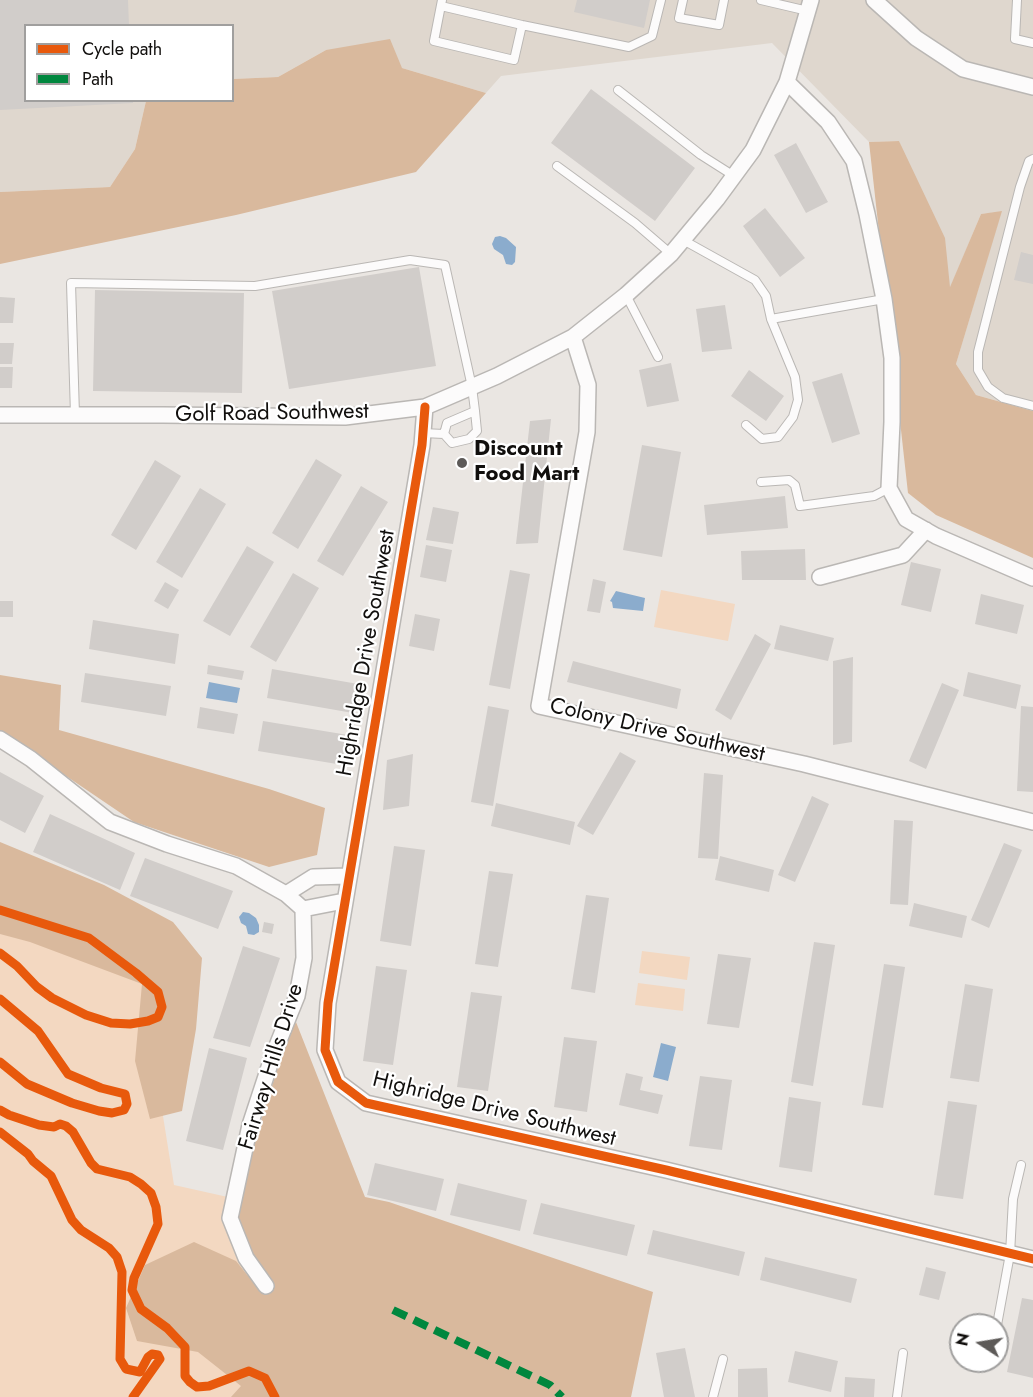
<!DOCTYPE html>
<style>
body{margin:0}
#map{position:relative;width:1033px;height:1397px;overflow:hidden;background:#eae6e2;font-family:Jost,sans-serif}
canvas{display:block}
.legend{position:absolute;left:24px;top:24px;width:210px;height:78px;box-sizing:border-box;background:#fff;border:2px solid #a09f9e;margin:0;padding:8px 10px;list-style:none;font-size:18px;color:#110f0d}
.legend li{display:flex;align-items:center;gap:12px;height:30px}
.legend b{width:30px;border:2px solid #a09f9e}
.north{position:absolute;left:949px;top:1313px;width:60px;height:60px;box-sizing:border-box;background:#fff;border:2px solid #a09f9e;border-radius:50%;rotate:282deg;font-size:16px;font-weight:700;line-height:24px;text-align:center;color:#110f0d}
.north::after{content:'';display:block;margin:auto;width:21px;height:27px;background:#5d5a58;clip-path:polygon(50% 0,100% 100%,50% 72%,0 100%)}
</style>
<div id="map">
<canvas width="1033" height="1397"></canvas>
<ul class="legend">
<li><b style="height:8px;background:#e8590c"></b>Cycle path</li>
<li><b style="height:8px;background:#00873e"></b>Path</li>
</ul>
<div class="north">N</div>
</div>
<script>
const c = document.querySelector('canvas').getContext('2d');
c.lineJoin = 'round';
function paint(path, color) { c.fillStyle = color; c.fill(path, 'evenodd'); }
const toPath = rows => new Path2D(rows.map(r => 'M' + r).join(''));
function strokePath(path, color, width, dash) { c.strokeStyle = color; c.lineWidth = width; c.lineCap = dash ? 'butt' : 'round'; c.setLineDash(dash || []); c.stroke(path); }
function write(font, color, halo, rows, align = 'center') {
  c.font = font + ' Jost,sans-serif'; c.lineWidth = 4.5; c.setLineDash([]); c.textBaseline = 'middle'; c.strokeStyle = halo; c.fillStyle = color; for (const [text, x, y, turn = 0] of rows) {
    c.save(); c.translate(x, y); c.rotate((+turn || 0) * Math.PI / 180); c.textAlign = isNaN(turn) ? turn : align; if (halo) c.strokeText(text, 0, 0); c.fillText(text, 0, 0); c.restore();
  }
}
paint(toPath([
 [0,0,1033,0,1033,411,976,395,956,364,1001,212,981,214,950,288,899,141,869,142,772,43,501,76,486,93,402,68,326,50,278,77,233,79,232,26,26,26,26,100,146,101,135,149,110,187,0,192]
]), '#dfd7ce');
paint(toPath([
 [661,590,735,604,728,641,654,627],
 [0,854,133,928,174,1185,277,1208,263,1397,0,1397],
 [642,951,690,957,687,980,639,973],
 [638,983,685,989,683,1011,635,1005]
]), '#f3d8c1');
paint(toPath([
 [390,39,402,68,486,93,416,172,236,215,0,264,0,192,110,187,135,149,146,101,232,100,233,79,278,77,326,50],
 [899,141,945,238,950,287,981,214,1002,211,956,364,976,395,1033,411,1033,558,936,515,908,493,869,142],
 [0,675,61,685,59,730,269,789,325,808,317,855,269,867,134,822,38,757,0,738],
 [0,842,104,885,173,922,202,958,196,1029,182,1111,150,1119,135,1061,142,984,30,942,0,934],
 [296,1022,365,1197,389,1202,653,1292,631,1397,231,1397,241,1386,198,1352,137,1341,126,1308,145,1265,194,1242,236,1261,248,1276,227,1227,286,1042]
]), '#d9b99d');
paint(toPath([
 [500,236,506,238,516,247,515,262,512,265,506,264,503,255,494,249,492,244,495,237],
 [616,591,645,598,643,611,613,608,612,602,610,601],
 [209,682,240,688,237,703,206,698],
 [243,912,249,913,256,918,259,925,259,932,254,935,248,934,246,926,241,923,239,917],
 [661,1043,676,1047,668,1081,653,1077]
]), '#8baccd');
paint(toPath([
 [0,0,128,0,129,26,26,26,26,100,133,100,133,103,0,110],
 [577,0,650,0,644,28,574,12],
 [591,89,695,168,655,221,551,143],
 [796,143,828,202,806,213,774,155],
 [765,208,805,258,780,277,743,226],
 [1021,252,1033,255,1033,284,1014,280],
 [419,267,436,366,289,389,272,291],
 [95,290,244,293,242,393,93,391],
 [0,297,15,298,13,323,0,323],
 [725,305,732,349,702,352,696,309],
 [0,343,14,343,12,364,0,364],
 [671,363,679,401,647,407,639,370],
 [0,367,13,367,12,388,0,388],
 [749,370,784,396,766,421,731,396],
 [842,373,860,434,832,443,812,382],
 [551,419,538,543,516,544,530,421],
 [642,445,681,452,662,557,623,550],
 [316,459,342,475,298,549,272,533],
 [155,460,181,476,136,550,111,535],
 [361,486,388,502,343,576,317,561],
 [200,488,226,504,182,578,156,562],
 [785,496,788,528,707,535,704,505],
 [433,507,459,512,453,544,426,540],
 [426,545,452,550,446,582,420,577],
 [247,546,274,562,230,636,203,621],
 [805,549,806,580,742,580,741,551],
 [911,562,941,569,931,612,901,605],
 [510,570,530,574,510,689,489,685],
 [293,573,319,588,276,662,250,647],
 [593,579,606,582,600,613,587,611],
 [165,582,179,590,168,609,154,601],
 [981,594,1024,605,1017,634,975,624],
 [0,601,13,601,13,617,0,617],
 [415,614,440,619,434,651,409,646],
 [93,620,179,634,175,664,89,649],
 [780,625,834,638,828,661,774,649],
 [755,634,771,644,731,720,715,710],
 [853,657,852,742,833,745,833,661],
 [573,661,681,689,677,709,567,682],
 [208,665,244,671,242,680,207,674],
 [272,669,358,684,353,713,267,698],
 [968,672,1021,685,1016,709,963,696],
 [85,673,171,686,166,716,81,702],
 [942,683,959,690,926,769,909,761],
 [488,706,509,710,493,806,471,802],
 [1021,706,1033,707,1033,792,1017,791],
 [200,707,238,714,234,734,197,728],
 [263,721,348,735,343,765,258,751],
 [620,752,636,761,593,835,577,826],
 [413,754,409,806,383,810,387,760],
 [0,772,44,796,25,833,0,820],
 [704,773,723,775,718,859,698,858],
 [812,796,829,804,795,882,778,875],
 [496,803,575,822,570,845,491,826],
 [50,814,135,853,120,890,33,852],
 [894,820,913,821,908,905,890,904],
 [1004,843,1022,850,989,928,971,920],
 [394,846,425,850,411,946,380,941],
 [720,856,774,870,769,892,715,880],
 [145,858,233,891,218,929,130,896],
 [489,871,513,874,498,967,475,964],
 [586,895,609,898,595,993,571,989],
 [914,903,967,916,962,938,909,926],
 [264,922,274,924,272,934,262,932],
 [814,942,835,945,813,1086,791,1082],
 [243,946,280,958,250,1047,213,1038],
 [718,954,751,958,739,1028,707,1024],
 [884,964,905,967,883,1108,862,1105],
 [376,966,407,970,393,1065,363,1061],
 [965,984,993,989,979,1082,950,1078],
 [471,992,502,996,488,1091,457,1087],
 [564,1037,597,1041,587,1112,554,1107],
 [209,1048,247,1058,223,1150,186,1141],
 [626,1073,643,1077,640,1090,663,1095,658,1114,619,1105],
 [700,1076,732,1080,722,1150,689,1146],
 [789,1097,821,1102,812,1172,779,1167],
 [948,1101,977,1105,963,1199,934,1195],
 [375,1163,444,1179,436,1211,367,1195],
 [458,1183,527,1200,520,1231,450,1215],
 [541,1203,635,1225,627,1256,533,1234],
 [653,1230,745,1252,739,1276,647,1254],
 [765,1257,857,1279,851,1303,760,1280],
 [926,1267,946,1272,939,1300,919,1295],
 [1022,1298,1033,1300,1033,1378,1007,1372],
 [685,1348,695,1397,664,1397,656,1353],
 [795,1351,838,1361,831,1392,788,1382],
 [767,1368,768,1397,738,1397,738,1369],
 [845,1377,875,1379,874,1397,844,1397]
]), '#d1cdca');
const lane = toPath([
 [442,0,434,41,514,60,522,25],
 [683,0,679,18,719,25,724,0],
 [761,0,808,11],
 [1017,0,1015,39,1033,43],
 [441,6,522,25,629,47,652,36,661,0],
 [618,90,701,155,734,176],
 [1033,159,1029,161,1020,187,978,352,978,370,988,387,1003,398,1033,406],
 [557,166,635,223,671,254],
 [683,240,755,280,766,296,771,319,795,377,798,400,793,417,778,437,762,439,746,425],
 [626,295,658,357],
 [771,319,884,299],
 [75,415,71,283,255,286,410,260,445,265,472,387,475,411,447,423,444,434,423,433],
 [444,434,452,443,469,439,477,431,475,411],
 [761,482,789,480,795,485,800,506,874,496,889,488],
 [997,1325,1010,1254,1013,1199,1021,1165],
 [713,1397,723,1359],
 [897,1397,903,1353]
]);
const street = toPath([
 [874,0,916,38,963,69,1033,87],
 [787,82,828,122,854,161,867,214,884,299,892,358,892,422,889,488,906,519,936,536,1033,578],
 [573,337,588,385,587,432,539,706,804,764,1033,822],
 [425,407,422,445,328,1003,325,1050,338,1082,366,1103,666,1170,1033,1259],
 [0,415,163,415,345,417,425,407,497,376,573,337,626,295,671,254,717,199,753,150,787,82,811,0],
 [820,577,903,555,926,530],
 [0,739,31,759,110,822,167,844,236,866,286,894,303,909,304,958,297,996,272,1058,250,1125,230,1218,246,1258,266,1286],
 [286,894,313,877,348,876],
 [303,909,344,901]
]);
strokePath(lane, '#bab7b4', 10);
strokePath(street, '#bab7b4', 18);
strokePath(lane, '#fcfbfb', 8);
strokePath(street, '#fcfbfb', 15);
strokePath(toPath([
 [393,1310,550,1385,562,1397]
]), '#00873e', 8, [15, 8]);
strokePath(toPath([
 [425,407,422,445,328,1003,325,1050,338,1082,366,1103,666,1170,1033,1259],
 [0,910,89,938,136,973,158,992,162,1007,158,1017,148,1021,130,1024,111,1023,86,1015,52,998,37,987,17,966,0,953],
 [0,999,38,1031,68,1074,101,1088,125,1094,127,1104,124,1110,112,1113,99,1111,72,1103,27,1084,0,1062],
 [0,1110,9,1115,39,1125,54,1127,60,1124,66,1126,73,1132,91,1163,97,1169,130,1177,141,1184,151,1193,156,1207,158,1224,134,1278,132,1290,141,1309,167,1328,185,1347,185,1376,190,1382,197,1387,209,1386,249,1371,265,1378,275,1397],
 [0,1132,28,1154,33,1161,51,1176,72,1220,81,1230,109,1248,117,1257,122,1272,120,1359,126,1369,140,1372,148,1357,152,1354,158,1355,160,1359,133,1397]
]), '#e8590c', 9);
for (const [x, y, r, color] of [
 [462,463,6,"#5d5a58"]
]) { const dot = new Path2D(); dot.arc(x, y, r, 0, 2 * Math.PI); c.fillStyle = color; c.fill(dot); strokePath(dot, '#fff', 2); }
write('22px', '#110f0d', '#fff', [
 ["Golf Road Southwest",272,414,-1],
 ["Highridge Drive Southwest",367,653,-80],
 ["Colony Drive Southwest",657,731,13],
 ["Fairway Hills Drive",272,1067,-73],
 ["Highridge Drive Southwest",494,1110,14]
]);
write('bold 22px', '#110f0d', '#fff', [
 ["Discount",474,450],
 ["Food Mart",474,475]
], 'left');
</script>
